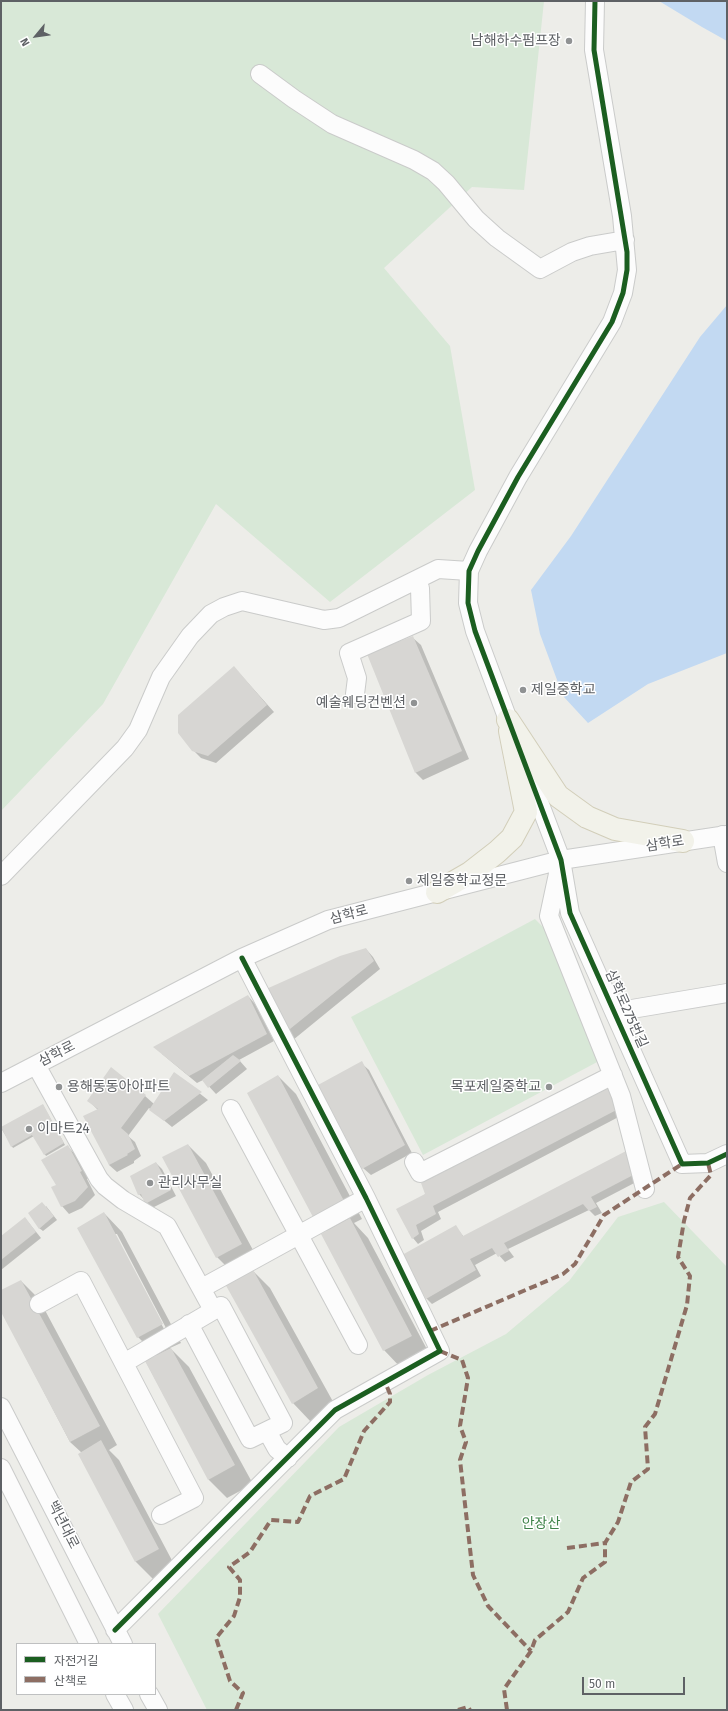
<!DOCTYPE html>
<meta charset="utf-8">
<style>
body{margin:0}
#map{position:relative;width:728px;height:1711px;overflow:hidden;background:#edede9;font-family:"Fira Sans","Noto Sans KR",sans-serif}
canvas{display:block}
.frame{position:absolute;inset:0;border:2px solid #5e6165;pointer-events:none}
.legend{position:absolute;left:16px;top:1643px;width:140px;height:52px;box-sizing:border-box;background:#fff;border:1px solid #bfc0c1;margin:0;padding:5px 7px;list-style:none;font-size:12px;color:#5e6165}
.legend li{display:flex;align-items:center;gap:8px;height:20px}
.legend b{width:20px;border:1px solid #bfc0c1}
.north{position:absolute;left:16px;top:16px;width:40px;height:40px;-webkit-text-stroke:3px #fff;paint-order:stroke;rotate:241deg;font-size:11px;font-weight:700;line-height:16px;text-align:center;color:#5e6165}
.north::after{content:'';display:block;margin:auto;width:14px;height:18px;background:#5e6165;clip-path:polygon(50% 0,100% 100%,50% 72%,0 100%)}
.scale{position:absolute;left:582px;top:1677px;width:103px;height:18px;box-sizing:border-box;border:2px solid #5e6165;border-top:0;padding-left:5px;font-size:12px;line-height:14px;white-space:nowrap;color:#5e6165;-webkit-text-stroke:3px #fff;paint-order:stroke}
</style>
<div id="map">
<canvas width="728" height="1711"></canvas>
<div class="frame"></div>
<ul class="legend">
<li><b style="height:5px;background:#1b5e20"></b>자전거길</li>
<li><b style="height:5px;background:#8d6e63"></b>산책로</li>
</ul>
<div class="north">N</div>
<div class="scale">50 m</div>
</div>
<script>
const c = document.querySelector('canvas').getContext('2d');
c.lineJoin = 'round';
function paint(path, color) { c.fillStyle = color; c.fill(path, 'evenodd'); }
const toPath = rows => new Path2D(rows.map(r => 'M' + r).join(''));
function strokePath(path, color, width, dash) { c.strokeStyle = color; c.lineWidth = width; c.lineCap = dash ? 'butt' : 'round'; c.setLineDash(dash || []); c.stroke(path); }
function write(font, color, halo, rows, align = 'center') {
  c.font = font + ' "Fira Sans","Noto Sans KR",sans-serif'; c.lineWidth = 3; c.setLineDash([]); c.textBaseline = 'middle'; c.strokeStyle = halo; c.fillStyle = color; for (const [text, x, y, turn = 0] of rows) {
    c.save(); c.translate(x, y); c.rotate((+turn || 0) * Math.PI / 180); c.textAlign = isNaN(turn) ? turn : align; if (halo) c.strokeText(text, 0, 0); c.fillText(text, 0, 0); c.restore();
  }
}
paint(toPath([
 [1,1,544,1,524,190,472,187,384,268,450,346,475,490,330,602,216,504,103,704,1,811],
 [535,919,545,929,599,1061,423,1155,351,1017],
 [664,1202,727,1267,727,1710,207,1710,158,1614,339,1427,428,1375,506,1334,569,1281,618,1217]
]), '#d8e8d7');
paint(toPath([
 [659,1,727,1,727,41,702,27],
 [727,305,727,653,648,684,588,723,563,696,540,634,531,590,571,536,700,337]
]), '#c2d9f2');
paint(toPath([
 [413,638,421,645,469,759,423,780,416,773],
 [241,675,274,712,216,763,201,758,193,750],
 [366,949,373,957,380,969,293,1040,266,991],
 [248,996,255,1004,274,1041,239,1060,247,1069,216,1094,203,1080,197,1083,162,1054],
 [361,1063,369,1070,412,1153,371,1175,363,1168],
 [174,1073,208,1100,172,1127,149,1108,128,1136,135,1142,141,1156,134,1161,134,1163,117,1172,109,1165,98,1110,89,1101,145,1096,154,1104],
 [278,1076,296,1094,362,1219,354,1223,368,1238,430,1355,402,1369,384,1350,328,1231,314,1217],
 [610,1088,628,1112,438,1212,441,1219,421,1231,424,1240,418,1244,413,1238,398,1210],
 [43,1105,65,1145,46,1156,34,1136,13,1148,1,1128],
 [188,1145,206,1163,260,1263,250,1268,270,1288,336,1407,311,1422,293,1403,237,1277,217,1257],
 [68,1147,75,1154,89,1178,87,1179,95,1195,82,1208,69,1214,62,1206,57,1185],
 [626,1153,642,1179,596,1203,602,1213,595,1216,589,1210,508,1249,514,1257,505,1262,497,1253,475,1265,481,1276,432,1304,426,1298,455,1226,464,1237],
 [156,1163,162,1169,176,1196,152,1208,139,1194],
 [46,1206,57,1220,43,1231,39,1228],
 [104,1213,122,1232,181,1343,170,1348,189,1367,253,1484,227,1498,209,1480,146,1362,157,1356,138,1337],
 [114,1234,117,1234,166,1328,164,1329],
 [25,1218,41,1238,1,1270,1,1237],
 [21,1281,39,1299,117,1445,109,1450,119,1460,176,1568,154,1580,136,1562,82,1453,70,1442,1,1310,1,1292]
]), '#0003');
paint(toPath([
 [413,636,462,751,415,773,367,654],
 [234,666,267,705,208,756,192,751,178,733,178,715],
 [366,948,374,961,285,1033,264,990,340,956],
 [248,995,267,1034,189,1076,153,1047],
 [233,1055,241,1061,208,1088,202,1080],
 [362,1061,405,1145,362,1169,318,1085],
 [111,1067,146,1095,121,1128,128,1134,135,1149,127,1154,128,1155,109,1165,83,1116,98,1109,87,1101],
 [174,1072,202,1092,164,1121,149,1110],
 [278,1075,344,1201,313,1217,247,1093],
 [610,1087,624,1106,433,1206,436,1214,416,1225,419,1234,412,1239,396,1209,425,1194,421,1183],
 [43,1104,64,1143,44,1155,32,1135,11,1147,1,1127],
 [188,1144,242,1244,216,1258,162,1157],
 [68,1145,82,1171,80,1172,88,1187,75,1201,61,1207,51,1187,56,1185,41,1160],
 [626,1151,637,1173,591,1197,597,1207,589,1211,583,1204,504,1243,509,1251,498,1257,492,1248,470,1259,476,1270,426,1299,402,1255,456,1225,463,1236],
 [156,1162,171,1190,145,1204,141,1194,138,1195,130,1176],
 [42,1202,54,1216,39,1229,28,1213],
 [104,1212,163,1324,137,1338,77,1228],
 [25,1217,36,1232,1,1260,1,1236],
 [350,1218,412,1336,383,1351,321,1234],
 [252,1268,318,1388,292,1404,224,1282],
 [21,1280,100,1426,70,1442,1,1312,1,1290],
 [171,1348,235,1465,208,1480,145,1361],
 [101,1440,159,1549,135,1562,78,1454]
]), '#d7d6d3');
const minor = toPath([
 [260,74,294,99,332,124,414,160,433,171,446,183,476,219,497,238,540,269,572,252,590,246,625,240],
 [355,694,357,678,349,653,421,621,420,588,414,581],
 [513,733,475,631,468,603,469,571,478,551,518,477,612,322,623,293,627,270,622,216,594,50,595,1],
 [522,757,561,860,570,913,682,1164,708,1163,727,1154],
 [722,835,727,863],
 [559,869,549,916,621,1096,645,1189],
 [1,876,125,748,138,730,161,677,190,636,211,614,224,607,242,601,324,620,339,618,438,569,469,571],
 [614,1012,727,993],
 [36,1065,99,1179,105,1186,123,1200,167,1226,213,1310],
 [1,1083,242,958,328,920,561,860,727,835],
 [231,1109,358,1345],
 [414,1162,420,1173,613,1075],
 [202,1288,366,1198],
 [39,1304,81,1281,194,1498,161,1515],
 [124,1363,221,1306,283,1423,250,1439,189,1324],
 [1,1407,123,1644],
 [267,1431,277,1449,288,1458],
 [1,1468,89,1644],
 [115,1630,335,1410,440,1351,366,1198,242,958],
 [115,1694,124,1710],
 [149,1694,158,1710]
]);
const major = toPath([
 [508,720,558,796,587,817,615,829,683,841],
 [437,892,470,873,497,852,512,838,526,812,510,731]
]);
strokePath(minor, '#cacbca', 20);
strokePath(major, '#d2ceb9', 24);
strokePath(minor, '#fcfcfc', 18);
strokePath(major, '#f2f2ea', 22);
strokePath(toPath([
 [430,1331,563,1274,575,1264,604,1215,682,1164],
 [440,1351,462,1360,468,1378,460,1426,466,1442,460,1460,473,1575,488,1606,531,1651],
 [567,1548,605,1543],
 [236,1710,243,1693,230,1681,216,1638,234,1616,240,1597,240,1580,229,1567,250,1552,271,1520,298,1522,310,1496,344,1479,364,1431,390,1402,390,1394,385,1382],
 [458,1710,468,1707,470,1710],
 [507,1710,504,1689,531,1651,535,1640,568,1612,583,1578,605,1562,605,1543,618,1522,631,1482,648,1469,645,1427,655,1414,687,1305,690,1276,678,1257,684,1221,690,1198,711,1175,708,1163]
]), '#8d6e63', 4, [8, 4]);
strokePath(toPath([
 [595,1,594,50,627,252,627,270,623,293,612,322,518,477,478,551,469,571,468,603,475,631,561,860,570,913,682,1164,708,1163,727,1154],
 [115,1630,335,1410,440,1351,366,1198,242,958]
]), '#1b5e20', 5);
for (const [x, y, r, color] of [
 [569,41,4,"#909293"],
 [523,690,4,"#909293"],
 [414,703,4,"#909293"],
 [409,881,4,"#909293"],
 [59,1087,4,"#909293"],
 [549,1087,4,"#909293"],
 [29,1129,4,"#909293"],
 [150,1183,4,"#909293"]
]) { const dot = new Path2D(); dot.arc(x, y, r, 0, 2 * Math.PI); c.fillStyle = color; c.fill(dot); strokePath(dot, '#fff', 1.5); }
write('14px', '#5e6165', '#fff', [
 ["남해하수펌프장",561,41,"right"],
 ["제일중학교",531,690],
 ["예술웨딩컨벤션",406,703,"right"],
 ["제일중학교정문",417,881],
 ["용해동동아아파트",67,1087],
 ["목포제일중학교",541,1087,"right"],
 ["이마트24",37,1129],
 ["관리사무실",158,1183]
], 'left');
write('14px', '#5e6165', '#fff', [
 ["삼학로",665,844,-9],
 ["삼학로",349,915,-15],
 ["삼학로275번길",626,1009,66],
 ["삼학로",57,1054,-27],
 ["백년대로",63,1525,63]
]);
write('14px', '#3f8349', '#fff', [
 ["안장산",541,1524]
]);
</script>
